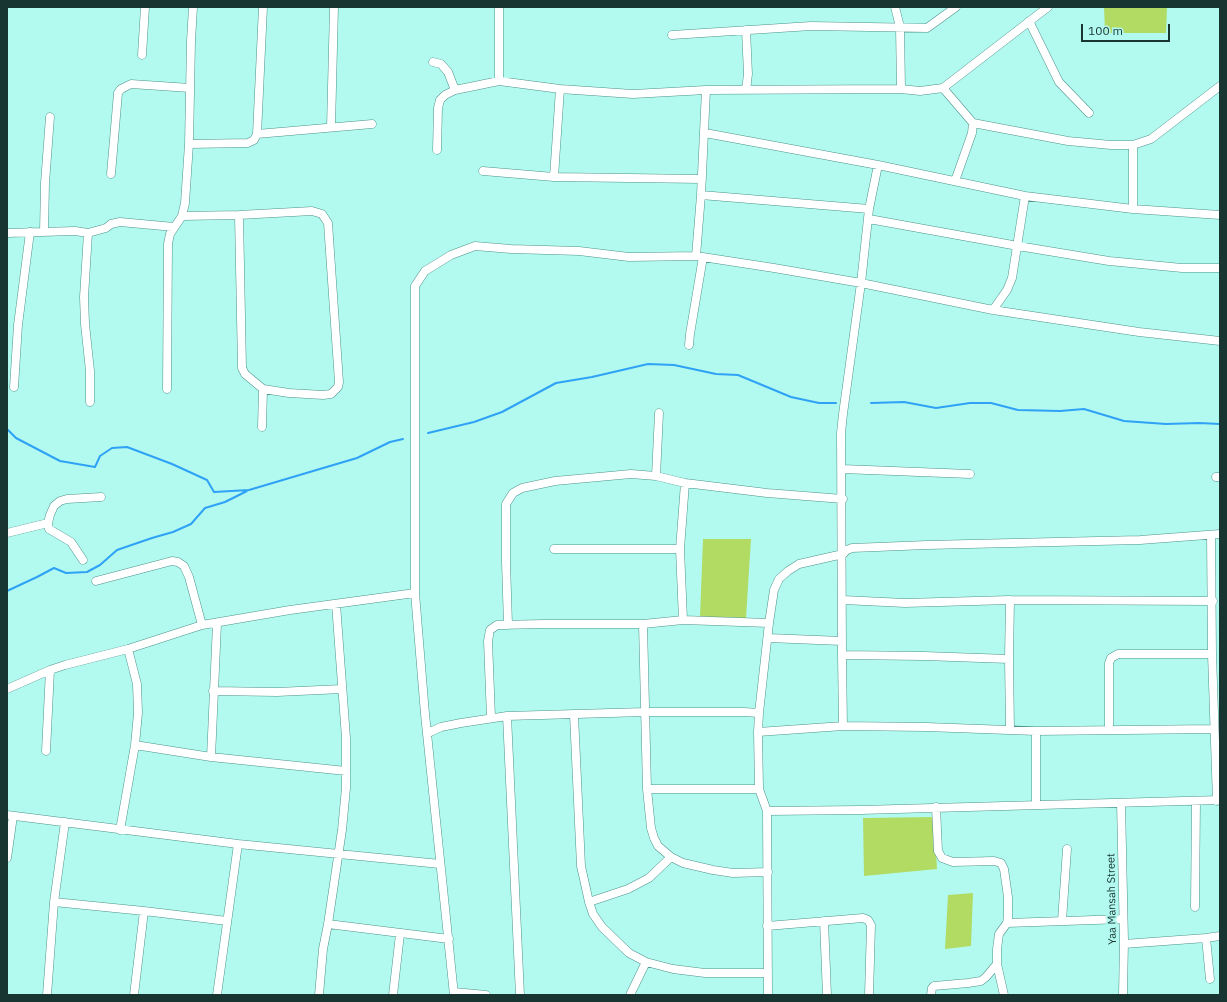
<!DOCTYPE html>
<style>
body{margin:0}
#map{position:relative;width:1227px;height:1002px;overflow:hidden;background:#b2faf0;font-family:"IBM Plex Sans",sans-serif}
canvas{display:block}
.frame{position:absolute;inset:0;border:8px solid #183532;pointer-events:none}
.scale{position:absolute;left:1081px;top:24px;width:89px;height:18px;box-sizing:border-box;border:2px solid #183532;border-top:0;padding-left:5px;font-size:12px;line-height:14px;white-space:nowrap;color:#183532;-webkit-text-stroke:3px #b2faf0;paint-order:stroke}
</style>
<div id="map">
<canvas width="1227" height="1002"></canvas>
<div class="frame"></div>
<div class="scale">100 m</div>
</div>
<script>
const c = document.querySelector('canvas').getContext('2d');
c.lineJoin = 'round';
function paint(path, color) { c.fillStyle = color; c.fill(path, 'evenodd'); }
const toPath = rows => new Path2D(rows.map(r => 'M' + r).join(''));
function strokePath(path, color, width, dash) { c.strokeStyle = color; c.lineWidth = width; c.lineCap = dash ? 'butt' : 'round'; c.setLineDash(dash || []); c.stroke(path); }
function write(font, color, halo, rows, align = 'center') {
  c.font = font + ' "IBM Plex Sans",sans-serif'; c.lineWidth = 4; c.setLineDash([]); c.textBaseline = 'middle'; c.strokeStyle = halo; c.fillStyle = color; for (const [text, x, y, turn = 0] of rows) {
    c.save(); c.translate(x, y); c.rotate((+turn || 0) * Math.PI / 180); c.textAlign = isNaN(turn) ? turn : align; if (halo) c.strokeText(text, 0, 0); c.fillText(text, 0, 0); c.restore();
  }
}
paint(toPath([
 [1104,7,1167,7,1166,33,1105,33],
 [703,539,751,539,746,618,700,617],
 [934,817,937,869,864,876,863,818],
 [973,893,971,946,945,949,948,895]
]), '#b2db64');
strokePath(toPath([
 [871,403,904,402,936,408,970,403,991,403,1018,410,1060,411,1084,409,1124,421,1166,424,1199,423,1220,424],
 [7,429,16,438,60,461,95,467,100,456,112,448,127,447,172,464,207,480,214,492,249,490,357,458,390,442,403,439],
 [428,433,474,422,502,412,556,383,592,377,648,364,674,365,716,374,738,375,791,397,819,403,836,403],
 [7,591,37,577,54,568,66,573,87,572,100,565,117,550,152,538,173,532,191,524,205,508,225,502,247,491]
]), '#2fa2f5', 2);
const minor = toPath([
 [895,7,900,27,901,89],
 [1029,21,1059,82,1089,113],
 [672,35,811,26,927,28,956,7],
 [142,55,145,7],
 [433,62,441,64,448,72,455,90],
 [499,81,499,7],
 [943,88,973,123,972,133,955,181],
 [746,90,748,74,746,30],
 [973,123,1068,141,1111,145,1133,145,1151,139,1220,86],
 [331,127,334,7],
 [705,133,878,165,1025,196,1133,209,1220,215],
 [257,134,372,124],
 [189,144,248,143,254,140,257,134,263,7],
 [437,150,438,108,440,100,445,95,455,90,499,81,560,89,633,94,706,90,901,89,920,91,943,88,1048,7],
 [483,171,554,177,702,179],
 [111,174,118,93,121,89,131,84,190,88],
 [554,177,560,89],
 [701,195,869,209],
 [1133,209,1133,145],
 [239,215,242,368,245,374,263,389,262,427],
 [182,216,239,215,312,211,322,214,328,223,339,382,338,387,331,394,323,395,289,393,263,389],
 [869,219,1018,246,1109,261,1182,268,1220,268],
 [44,232,45,183,50,117],
 [7,233,75,231,88,233,106,228,111,224,120,222,174,227],
 [88,233,84,297,85,324,90,371,90,402],
 [696,256,701,195,706,90],
 [993,310,1007,290,1012,278,1025,196],
 [689,345,690,334,703,257],
 [14,387,18,325,30,232],
 [167,389,168,244,170,234,182,216,185,203,189,144,191,41,193,7],
 [842,469,970,474],
 [656,476,659,413],
 [1216,477,1220,477],
 [48,523,49,529,71,542,83,560],
 [7,533,48,523,50,515,54,506,60,501,67,499,101,497],
 [1211,535,1212,654,1217,801],
 [554,549,680,549],
 [96,581,172,561,178,562,184,566,189,577,202,625],
 [843,600,905,603,1010,600,1213,601],
 [1010,600,1009,659,1010,729],
 [683,620,680,549,685,483],
 [643,624,647,789,651,828,654,838,658,846,671,857,683,863,713,870,733,873,768,872],
 [508,625,506,562,506,504,513,493,522,488,555,481,631,474,656,476,685,483,767,493,843,499],
 [768,638,842,641],
 [842,655,924,656,1009,659],
 [7,689,50,670,65,665,128,649,202,625,290,610,415,593],
 [213,691,277,692,342,689],
 [574,715,581,866,589,902,593,914,602,927,629,953,646,962,673,969,705,973,768,973],
 [507,716,520,995],
 [491,718,488,641,490,630,497,625,544,624,643,624,683,620,769,623],
 [843,726,842,655,841,433,843,414,861,283,869,209,878,165],
 [1109,729,1109,663,1111,658,1118,654,1212,654],
 [758,732,843,726,926,727,1036,731,1214,729],
 [428,733,441,727,461,723,507,716,645,712,744,712,759,713],
 [135,745,211,757,346,771],
 [46,751,50,670],
 [211,757,217,624],
 [647,789,759,789],
 [1121,803,1124,941,1123,995],
 [1036,805,1036,731],
 [936,807,938,851,942,858,953,862,994,861,1001,863,1004,869,1008,897,1008,917,1007,923,999,934,997,949,997,964,1004,995],
 [767,811,861,810,1220,800],
 [7,815,238,844,440,864],
 [120,830,135,745,138,713,137,684,128,649],
 [7,858,13,816],
 [54,902,144,911,227,921],
 [589,902,628,889,649,878,671,857],
 [1195,907,1196,801],
 [824,921,827,995],
 [1062,921,1067,849],
 [1007,923,1123,919],
 [328,924,449,939],
 [767,926,863,918,868,920,871,925,869,995],
 [1124,944,1206,938],
 [1210,979,1206,938,1220,936],
 [454,992,486,995],
 [47,995,54,902,65,822],
 [134,995,144,911],
 [217,995,238,844],
 [319,995,323,949,328,924,342,830,346,788,346,738,336,604],
 [393,995,400,934],
 [454,995,425,714,415,593,415,286,425,271,451,255,475,246,511,249,579,251,629,257,696,256,774,268,861,283,993,310,1139,332,1220,341],
 [630,995,646,962],
 [768,995,767,811,759,789,758,732,759,713,769,623,774,590,779,579,788,571,799,564,843,554,847,550,852,548,927,545,1140,540,1220,534],
 [931,995,932,988,934,986,968,983,981,981,986,977,997,964]
]);
strokePath(minor, '#4d938b', 9);
strokePath(minor, '#fff', 8);
write('11px', '#183532', '#b2faf0', [
 ["Yaa Mansah Street",1112,899,-91]
]);
</script>
